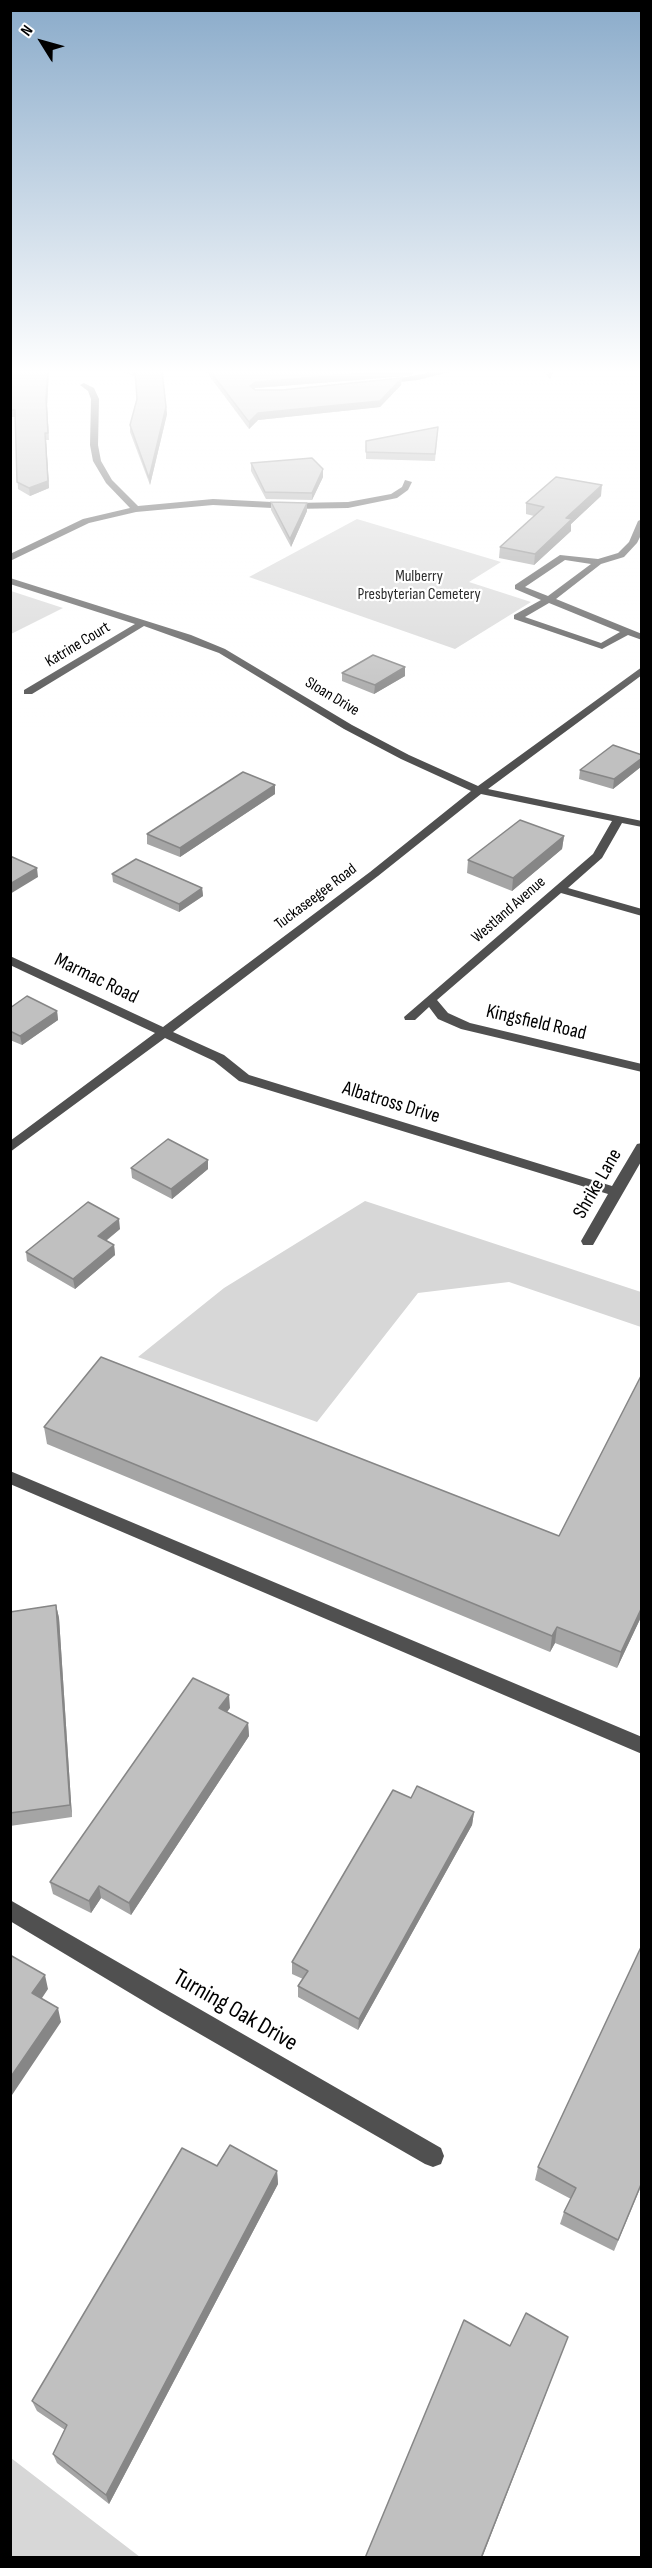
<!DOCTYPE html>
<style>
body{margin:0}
#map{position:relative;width:652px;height:2568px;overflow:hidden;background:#fff;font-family:"Sofia Sans Condensed",sans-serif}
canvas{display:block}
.frame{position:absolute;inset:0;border:12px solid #000;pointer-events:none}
.north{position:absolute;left:12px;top:12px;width:60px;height:60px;-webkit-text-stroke:4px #fff;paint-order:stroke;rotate:307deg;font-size:16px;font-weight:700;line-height:24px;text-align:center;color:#000}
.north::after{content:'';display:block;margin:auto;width:21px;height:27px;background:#000;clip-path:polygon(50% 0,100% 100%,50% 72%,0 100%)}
</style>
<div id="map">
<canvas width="652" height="2568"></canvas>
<div class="frame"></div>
<div class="north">N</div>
</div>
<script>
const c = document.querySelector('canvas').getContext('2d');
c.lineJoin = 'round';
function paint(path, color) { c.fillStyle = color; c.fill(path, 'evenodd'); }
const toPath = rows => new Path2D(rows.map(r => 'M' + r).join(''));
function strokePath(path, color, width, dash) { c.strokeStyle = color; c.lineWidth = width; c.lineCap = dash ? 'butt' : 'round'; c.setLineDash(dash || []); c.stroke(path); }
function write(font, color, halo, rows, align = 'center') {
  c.font = font + ' "Sofia Sans Condensed",sans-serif'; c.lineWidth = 4.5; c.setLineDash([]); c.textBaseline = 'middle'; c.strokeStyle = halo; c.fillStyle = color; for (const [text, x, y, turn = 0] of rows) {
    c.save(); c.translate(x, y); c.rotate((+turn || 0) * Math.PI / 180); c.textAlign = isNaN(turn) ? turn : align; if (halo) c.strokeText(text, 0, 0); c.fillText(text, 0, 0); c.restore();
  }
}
paint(toPath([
 [357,519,501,562,469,582,531,602,455,649,249,577],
 [11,591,63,608,11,634],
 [365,1201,641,1292,641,1327,509,1282,418,1293,317,1422,138,1357,224,1288],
 [11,2458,140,2557,11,2557]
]), '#d7d7d7');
paint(toPath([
 [444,370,457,370,418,380,382,384,378,382,444,370],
 [84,383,94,388,99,399,98,445,101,461,112,480,138,506,213,499,292,503,348,502,391,494,402,487,405,480,412,482,408,490,397,498,348,508,292,509,213,505,136,512,89,523,10,561,10,554,83,519,130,508,106,483,93,461,90,445,91,399,88,391,80,385,84,383],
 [642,519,642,533,637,543,624,557,601,564,556,599,642,634,642,640,628,635,602,649,514,619,514,615,541,600,515,589,515,585,560,555,598,559,618,553,629,542,638,521,642,519],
 [565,560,591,564,548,596,525,587,565,560],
 [549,603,620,632,601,643,525,617,549,603],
 [10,578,191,635,225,649,352,725,409,755,478,786,642,667,642,675,488,789,642,821,642,827,622,823,602,858,568,888,642,909,642,916,561,893,437,1000,448,1013,470,1023,642,1064,642,1072,461,1029,438,1019,429,1007,415,1020,405,1020,404,1017,593,854,612,821,481,794,378,876,173,1032,224,1055,249,1075,612,1186,637,1144,642,1143,642,1160,593,1245,583,1245,581,1241,608,1194,239,1081,214,1061,165,1038,10,1152,10,1141,155,1033,10,965,10,956,163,1027,370,872,471,791,401,759,344,729,219,653,144,626,32,694,24,694,24,690,135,624,10,584,10,578],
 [10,1471,642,1737,642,1754,10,1484,10,1471],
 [10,1900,441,2148,444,2156,441,2164,433,2167,425,2164,160,2011,10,1921,10,1900]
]), '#505050');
paint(toPath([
 [10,370,49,370,47,406,49,440,46,440,49,488,30,496,18,489,15,417,10,417],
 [118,370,162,370,167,414,150,485,130,432,130,425,137,399,136,377],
 [205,370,416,370,411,375,407,376,255,388,254,389,255,390,282,390,401,385,380,407,258,420,249,429],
 [543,370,554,370,550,379],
 [438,427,435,461,366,459,366,441],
 [251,463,323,477,312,500,266,499,251,471],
 [601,496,571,524,571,531,534,565,499,558,500,547,534,516,526,514,526,503],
 [271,502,307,503,307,511,291,547,271,510],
 [342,673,405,676,374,694,342,681],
 [642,755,642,766,613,789,579,779,580,770],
 [275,785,275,794,180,857,147,844,147,834],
 [564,836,562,849,512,891,467,873,468,860],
 [112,874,202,888,203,896,179,912,113,882],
 [10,1008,57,1011,58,1020,22,1045,10,1040],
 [208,1160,208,1169,172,1199,132,1178,131,1168],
 [120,1229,106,1241,114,1245,115,1255,75,1289,27,1261,26,1252],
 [642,1374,642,1615,617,1668,555,1643,550,1652,47,1444,44,1427,559,1536],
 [56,1605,59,1618,72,1817,10,1826,10,1612],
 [230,1708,227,1712,248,1723,249,1736,131,1915,101,1898,91,1913,53,1894,50,1882],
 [474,1812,472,1825,358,2030,298,1997,298,1986,303,1979,292,1974,292,1962],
 [642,1945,642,2184,614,2251,560,2224,564,2212,571,2199,535,2180,538,2167],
 [217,2166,277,2171,278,2184,109,2504,57,2463,53,2454,65,2430,37,2411,32,2401]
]), '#a5a5a5');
paint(toPath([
 [48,370,49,370,47,406,49,440,46,399],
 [402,370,416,370,411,375,407,376,255,388,250,393,250,386,255,382],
 [551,370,554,370,550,379,550,372],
 [402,378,401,385,380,407,258,420,249,429,249,422,258,413],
 [166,407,167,414,150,485,149,478],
 [46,440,49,488,30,496,29,488],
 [323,469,323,477,312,500,312,493],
 [602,485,601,496,571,524,571,531,534,565,535,554,566,518],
 [307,503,307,511,291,547,290,539],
 [405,667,405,676,374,694,375,685],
 [642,758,642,766,613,789,614,779],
 [275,785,275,794,180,857,180,848],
 [564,836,562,849,512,891,513,878],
 [37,868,38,877,10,894,10,884],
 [202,888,203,896,179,912,179,904],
 [57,1011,58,1020,22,1045,20,1036],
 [208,1160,208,1169,172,1199,171,1189],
 [119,1219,120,1229,99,1246,98,1236],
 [114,1245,115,1255,75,1289,73,1279],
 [56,1605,59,1618,72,1817,70,1805],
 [642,1607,642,1615,617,1668,621,1652],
 [557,1627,555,1643,550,1652,552,1636],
 [229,1695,230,1708,220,1721,219,1708],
 [248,1723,249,1736,131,1915,129,1903],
 [474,1812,472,1825,358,2030,359,2019],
 [99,1886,101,1898,91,1913,89,1901],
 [45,1975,48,1989,36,2007,32,1993],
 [58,2008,61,2022,10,2098,10,2078],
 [277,2171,278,2184,109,2504,106,2495],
 [568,2337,482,2558,481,2558]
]), '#868686');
const building = toPath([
 [10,370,48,370,46,399,48,433,45,433,48,481,29,488,17,482,15,410,10,410,10,370],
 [135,370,162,370,166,407,149,478,130,425,137,399,135,370],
 [209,370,402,370,255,382,250,386,255,390,282,390,402,378,380,401,258,413,249,422,209,370],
 [438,427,435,454,366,452,366,441,438,427],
 [312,458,323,469,312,493,265,492,251,463,312,458],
 [556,477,602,485,566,518,572,519,535,554,500,547,544,507,526,503,556,477],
 [271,502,307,503,290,539,271,502],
 [373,655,405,667,375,685,342,673,373,655],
 [613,745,642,755,642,758,614,779,580,770,613,745],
 [243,772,275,785,180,848,147,834,243,772],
 [520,820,564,836,513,878,468,860,520,820],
 [10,856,37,868,10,884,10,856],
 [136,859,202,888,179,904,112,874,136,859],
 [27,996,57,1011,20,1036,10,1031,10,1008,27,996],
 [168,1139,208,1160,171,1189,131,1168,168,1139],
 [88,1202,119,1219,98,1236,114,1245,73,1279,26,1252,88,1202],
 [101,1357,559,1536,642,1374,642,1607,621,1652,557,1627,552,1636,44,1427,101,1357],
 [56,1605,70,1805,10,1813,10,1612,56,1605],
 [193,1678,229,1695,219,1708,248,1723,129,1903,99,1886,89,1901,50,1882,193,1678],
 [417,1786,474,1812,359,2019,298,1986,308,1971,292,1962,393,1790,411,1798,417,1786],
 [642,1945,642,2182,618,2240,564,2212,576,2188,538,2167,642,1945],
 [10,1955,45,1975,32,1993,58,2008,10,2078,10,1955],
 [230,2145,277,2171,106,2495,53,2454,67,2425,32,2401,182,2148,217,2166,230,2145],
 [526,2313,568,2337,481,2558,365,2558,464,2320,510,2346,526,2313]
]);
paint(building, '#c0c0c0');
strokePath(building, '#868686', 1.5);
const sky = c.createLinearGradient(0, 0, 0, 729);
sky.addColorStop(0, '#8aabca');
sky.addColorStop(0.51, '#fff');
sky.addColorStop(1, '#ffffff00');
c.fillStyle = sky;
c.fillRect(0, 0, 652, 729);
write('16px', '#2e2e2e', '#fff', [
 ["Mulberry",419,577],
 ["Presbyterian Cemetery",419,595]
]);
write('16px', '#000', '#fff', [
 ["Katrine Court",78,645,-31],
 ["Sloan Drive",332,697,31],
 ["Tuckaseegee Road",316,897,-37],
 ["Westland Avenue",509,910,-41]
]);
write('20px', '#000', '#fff', [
 ["Marmac Road",96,979,26],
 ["Kingsfield Road",536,1023,13],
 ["Albatross Drive",391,1103,17],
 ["Shrike Lane",598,1184,-60]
]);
write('24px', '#000', '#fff', [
 ["Turning Oak Drive",235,2011,30]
]);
</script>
